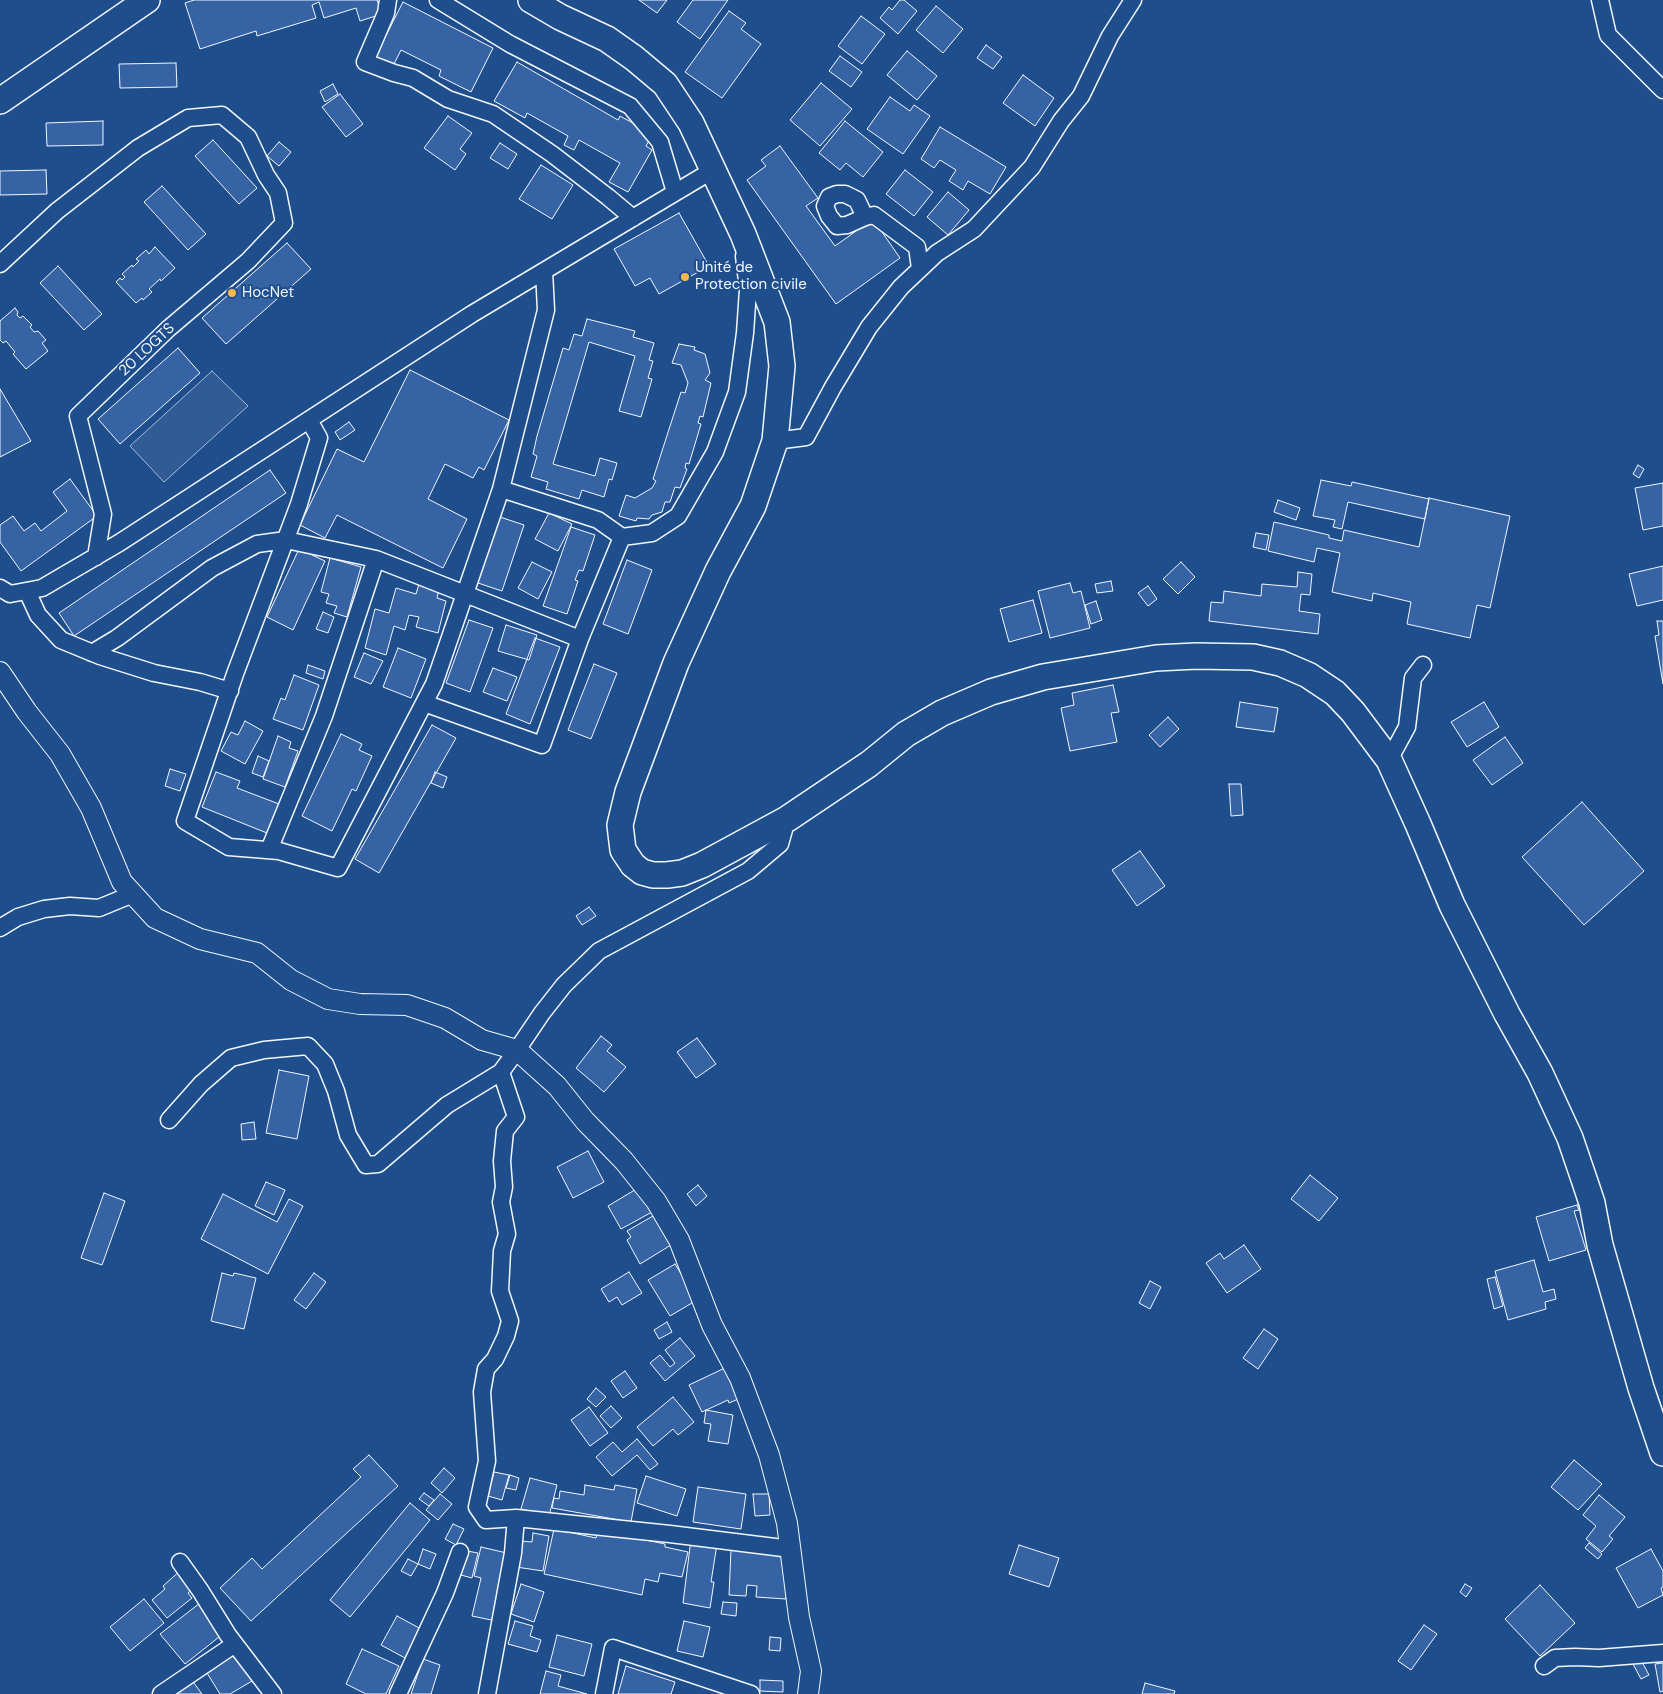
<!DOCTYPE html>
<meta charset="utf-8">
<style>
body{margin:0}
canvas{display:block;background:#1f4e8c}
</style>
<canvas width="1663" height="1694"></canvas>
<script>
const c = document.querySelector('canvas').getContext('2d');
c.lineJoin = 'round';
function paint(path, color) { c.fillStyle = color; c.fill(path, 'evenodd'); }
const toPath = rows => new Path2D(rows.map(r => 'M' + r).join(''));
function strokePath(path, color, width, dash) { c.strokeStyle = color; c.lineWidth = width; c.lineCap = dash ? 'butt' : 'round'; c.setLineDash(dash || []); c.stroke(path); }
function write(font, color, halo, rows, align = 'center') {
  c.font = font + ' "DM Sans",sans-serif'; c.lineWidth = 4; c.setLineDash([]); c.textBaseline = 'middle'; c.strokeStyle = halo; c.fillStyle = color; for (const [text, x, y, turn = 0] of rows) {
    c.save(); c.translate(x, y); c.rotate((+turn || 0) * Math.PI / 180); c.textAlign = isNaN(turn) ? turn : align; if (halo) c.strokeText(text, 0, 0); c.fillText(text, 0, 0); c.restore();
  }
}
const green = toPath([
 [212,371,248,406,164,482,130,446,212,371]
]);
paint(green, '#305b95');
strokePath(green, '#a8bbd7', 1);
const building = toPath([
 [194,0,377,0,382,14,360,21,356,8,324,18,319,2,312,5,316,18,257,36,256,31,200,49,185,3,194,0],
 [639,0,667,0,657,13,639,0],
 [693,0,728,0,700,39,677,22,693,0],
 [900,0,904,0,917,11,898,34,880,18,889,7,892,10,900,0],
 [403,2,493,48,471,92,439,76,441,70,401,50,391,70,373,61,403,2],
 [936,6,963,29,943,53,916,30,936,6],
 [729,11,746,23,741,29,761,44,722,98,685,72,729,11],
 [861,16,885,34,862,64,838,46,861,16],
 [986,45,1002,57,993,69,977,58,986,45],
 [907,51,937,76,917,100,887,75,907,51],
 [840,56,862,72,851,87,829,71,840,56],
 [517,62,618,120,620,116,653,134,646,146,652,150,628,192,609,182,620,163,579,140,574,150,564,145,568,136,527,113,525,118,494,101,517,62],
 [176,63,177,87,120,88,119,64,176,63],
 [1023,75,1054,98,1035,126,1003,103,1023,75],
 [821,83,852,109,820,146,790,120,821,83],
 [333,84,338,94,325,102,320,91,333,84],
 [340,94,363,124,346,137,322,107,340,94],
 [890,97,910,111,914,105,930,116,903,154,867,129,890,97],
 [448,116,472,133,460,149,466,154,455,170,424,148,448,116],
 [103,121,103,145,47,146,46,123,103,121],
 [845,121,883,152,863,177,846,163,840,170,819,153,845,121],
 [940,127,1006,167,990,194,968,181,963,190,949,181,956,170,940,160,934,168,921,159,940,127],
 [213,140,257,188,239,204,195,156,213,140],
 [279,142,291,152,279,166,267,156,279,142],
 [500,143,517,154,508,169,490,158,500,143],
 [780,146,818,198,806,206,835,246,873,219,900,258,836,304,747,180,766,166,761,160,780,146],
 [541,165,573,185,552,219,519,199,541,165],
 [46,170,47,194,0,195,0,171,46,170],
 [905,170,933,192,914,216,886,194,905,170],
 [162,186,206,234,188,250,144,202,162,186],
 [948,192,969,210,948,235,927,217,948,192],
 [679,213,709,266,659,294,650,278,635,286,614,249,679,213],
 [287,243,311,269,226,344,202,318,287,243],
 [155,247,175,268,161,281,160,279,149,289,152,292,143,300,142,298,136,303,116,282,120,278,122,280,125,277,122,274,132,265,133,267,139,261,136,259,146,250,149,254,155,247],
 [58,266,102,314,84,330,40,283,58,266],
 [15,308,18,312,17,315,20,318,23,316,32,325,30,327,34,332,38,331,46,340,42,343,48,351,26,369,13,354,15,352,6,341,3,343,0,340,0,321,15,308],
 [587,319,635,331,633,337,654,343,649,360,653,361,648,378,652,379,641,417,619,411,635,356,589,342,553,464,595,476,600,458,617,463,612,480,609,479,604,497,582,490,579,499,546,489,548,482,531,477,537,456,533,454,537,436,563,348,569,350,574,334,582,336,587,319],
 [679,344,695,347,694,350,705,354,710,373,705,380,711,383,703,417,700,416,698,423,701,424,689,464,686,463,685,468,687,469,680,488,675,487,670,502,665,502,662,512,652,515,649,519,637,518,636,521,619,516,626,495,635,498,652,488,656,481,653,479,681,392,685,393,688,383,681,365,672,363,679,344],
 [178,348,200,373,120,444,98,419,178,348],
 [410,370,509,420,484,470,479,467,473,478,445,464,428,499,467,519,443,568,337,515,325,538,300,525,337,449,364,462,410,370],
 [0,389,31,441,0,457,0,389],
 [349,422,355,430,340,440,335,432,349,422],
 [1638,465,1644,469,1639,478,1633,474,1638,465],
 [270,470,286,493,74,636,59,613,270,470],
 [70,479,97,516,21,571,0,542,0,525,13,516,24,531,35,523,41,531,67,511,53,492,70,479],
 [1321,480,1351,486,1352,482,1429,499,1425,519,1348,502,1342,529,1333,527,1335,520,1313,516,1321,480],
 [1663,483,1663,526,1643,530,1635,488,1663,483],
 [1429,498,1510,516,1490,608,1477,605,1470,638,1407,624,1411,602,1373,593,1372,601,1332,592,1340,553,1317,548,1314,562,1268,551,1274,522,1329,535,1329,538,1342,541,1344,530,1419,547,1429,498],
 [1278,500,1300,508,1296,520,1274,512,1278,500],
 [549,513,572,524,558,551,535,539,549,513],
 [497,516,524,525,502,591,475,582,497,516],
 [571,527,595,535,583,571,579,570,575,580,578,581,567,614,543,606,571,527],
 [1256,533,1269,535,1266,550,1253,547,1256,533],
 [299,549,325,561,293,630,267,617,299,549],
 [330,558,361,567,347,617,334,613,337,606,326,603,329,594,321,592,330,558],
 [627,560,652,570,628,634,603,624,627,560],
 [532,562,552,572,538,599,518,588,532,562],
 [1181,562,1195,577,1178,594,1163,579,1181,562],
 [1663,566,1663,600,1637,606,1629,574,1663,566],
 [1298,572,1312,574,1310,595,1301,594,1299,611,1320,614,1318,634,1209,621,1211,602,1223,603,1224,591,1261,596,1262,584,1297,587,1298,572],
 [1111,581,1113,591,1097,593,1095,584,1111,581],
 [1070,583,1073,593,1081,591,1090,628,1050,638,1038,591,1070,583],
 [419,584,439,590,437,598,446,601,438,633,416,627,419,617,409,615,405,630,394,626,386,655,365,648,375,609,389,613,396,588,416,594,419,584],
 [1148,586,1157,599,1148,606,1138,593,1148,586],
 [1033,600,1042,633,1009,642,1000,609,1033,600],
 [1096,601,1102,620,1091,624,1085,605,1096,601],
 [323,612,334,617,328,633,316,629,323,612],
 [469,620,493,628,470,692,446,683,469,620],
 [1657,621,1663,621,1663,684,1655,636,1659,635,1657,621],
 [506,625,537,635,529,660,498,651,506,625],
 [535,638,560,647,530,724,506,714,535,638],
 [398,648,426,659,411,698,383,687,398,648],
 [364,653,383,661,371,684,354,677,364,653],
 [594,664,617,673,591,739,568,730,594,664],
 [308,665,325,671,323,679,306,673,308,665],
 [493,668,517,677,507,701,483,692,493,668],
 [294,675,319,685,303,730,273,719,281,698,285,700,294,675],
 [1113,685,1119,712,1111,713,1117,742,1070,751,1061,708,1074,705,1072,693,1113,685],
 [1240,702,1278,708,1274,732,1236,727,1240,702],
 [1484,702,1499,727,1467,747,1451,722,1484,702],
 [1168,717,1179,729,1160,747,1149,735,1168,717],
 [245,721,263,731,245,764,221,751,231,732,238,735,245,721],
 [432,725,456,738,379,873,355,859,432,725],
 [341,734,362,744,359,750,372,756,356,791,352,789,332,831,302,816,341,734],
 [278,736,291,742,289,748,298,751,285,787,263,779,278,736],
 [1505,737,1523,763,1492,785,1473,760,1505,737],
 [258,756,269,761,263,777,252,773,258,756],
 [170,769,186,774,180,791,165,786,170,769],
 [216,772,240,781,237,788,279,804,267,833,202,807,216,772],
 [435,772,447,777,443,788,431,783,435,772],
 [1229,784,1241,784,1243,815,1231,816,1229,784],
 [1582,802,1644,871,1584,925,1522,857,1582,802],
 [1140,851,1165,886,1137,906,1112,870,1140,851],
 [589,907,596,916,582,925,576,916,589,907],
 [601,1036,612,1045,607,1051,626,1067,604,1092,576,1068,601,1036],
 [697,1038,716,1064,696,1078,677,1052,697,1038],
 [279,1070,309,1076,297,1139,266,1133,279,1070],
 [254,1122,256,1139,242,1140,241,1124,254,1122],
 [588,1151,604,1182,573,1198,557,1167,588,1151],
 [1310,1175,1338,1198,1319,1221,1291,1199,1310,1175],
 [266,1182,285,1190,274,1215,255,1206,266,1182],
 [698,1185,707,1196,696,1206,687,1194,698,1185],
 [638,1188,652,1212,621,1229,608,1206,638,1188],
 [104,1193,125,1201,102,1265,81,1258,104,1193],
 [223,1194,277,1222,289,1199,303,1206,268,1274,201,1239,223,1194],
 [1577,1205,1579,1210,1574,1211,1586,1250,1549,1261,1536,1217,1577,1205],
 [653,1216,671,1245,640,1264,627,1240,631,1237,627,1231,653,1216],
 [1244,1245,1261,1269,1227,1293,1206,1263,1220,1253,1224,1259,1244,1245],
 [1534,1260,1543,1292,1554,1289,1556,1299,1545,1302,1546,1309,1508,1320,1495,1271,1534,1260],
 [675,1264,697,1300,670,1316,648,1280,675,1264],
 [629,1272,642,1293,622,1305,617,1297,609,1302,601,1289,629,1272],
 [222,1273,233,1276,234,1273,256,1278,244,1329,211,1321,222,1273],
 [314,1273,326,1282,306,1309,294,1300,314,1273],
 [1495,1277,1503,1306,1494,1309,1487,1279,1495,1277],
 [1150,1281,1161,1287,1150,1309,1139,1303,1150,1281],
 [667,1322,672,1332,659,1339,654,1330,667,1322],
 [1264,1329,1278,1339,1258,1369,1243,1358,1264,1329],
 [680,1338,695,1356,665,1381,650,1363,660,1355,670,1367,675,1363,665,1350,680,1338],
 [729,1366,743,1397,729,1403,728,1400,702,1412,689,1385,729,1366],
 [625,1371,637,1388,623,1398,611,1381,625,1371],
 [596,1388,606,1397,596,1407,587,1399,596,1388],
 [673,1397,694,1422,678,1435,673,1429,653,1446,637,1427,673,1397],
 [611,1406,622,1418,611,1428,600,1416,611,1406],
 [589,1407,608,1433,590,1446,571,1420,589,1407],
 [706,1410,733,1415,728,1444,708,1441,711,1424,704,1423,706,1410],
 [637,1439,658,1464,650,1470,637,1455,612,1476,596,1457,613,1442,622,1452,637,1439],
 [369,1455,398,1486,251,1621,220,1588,252,1558,262,1569,361,1477,353,1469,369,1455],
 [1574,1460,1602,1484,1578,1510,1551,1487,1574,1460],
 [444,1468,455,1478,442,1493,431,1483,444,1468],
 [494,1472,509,1475,502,1500,488,1496,494,1472],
 [510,1475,519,1478,516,1490,506,1488,510,1475],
 [646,1476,686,1489,677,1516,637,1503,646,1476],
 [530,1478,557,1485,549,1516,521,1509,530,1478],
 [585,1485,614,1490,615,1485,637,1489,631,1522,552,1508,554,1498,559,1499,560,1491,584,1495,585,1485],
 [698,1487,746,1494,741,1529,693,1522,698,1487],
 [424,1493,434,1500,429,1506,419,1499,424,1493],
 [440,1494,452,1504,438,1520,426,1510,440,1494],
 [753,1494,769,1494,770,1515,755,1516,753,1494],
 [1599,1495,1625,1517,1609,1536,1613,1539,1602,1552,1586,1539,1596,1526,1583,1515,1599,1495],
 [410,1503,430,1520,350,1617,330,1600,410,1503],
 [453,1524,464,1529,456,1545,445,1539,453,1524],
 [554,1529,596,1538,598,1530,665,1544,665,1547,688,1552,682,1577,660,1573,658,1582,645,1579,642,1595,544,1574,554,1529],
 [533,1533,549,1536,543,1571,516,1567,520,1541,532,1542,533,1533],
 [691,1539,717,1544,711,1582,714,1582,710,1608,683,1603,691,1539],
 [1589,1543,1602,1554,1598,1559,1585,1548,1589,1543],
 [1019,1545,1059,1558,1049,1587,1009,1574,1019,1545],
 [481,1547,511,1554,496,1621,472,1616,481,1578,474,1576,481,1547],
 [423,1549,436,1554,430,1569,418,1564,423,1549],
 [1651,1549,1663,1571,1663,1587,1661,1588,1663,1595,1638,1608,1616,1568,1651,1549],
 [731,1550,789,1554,786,1599,756,1597,757,1586,747,1585,746,1596,729,1595,731,1550],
 [467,1551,478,1553,472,1578,461,1575,467,1551],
 [408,1559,418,1564,411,1576,401,1571,408,1559],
 [181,1570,195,1587,188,1593,192,1598,167,1618,152,1600,165,1589,163,1586,181,1570],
 [521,1584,544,1592,534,1622,511,1614,521,1584],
 [1465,1584,1472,1588,1466,1597,1460,1592,1465,1584],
 [1540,1585,1575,1623,1540,1656,1505,1619,1540,1585],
 [144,1599,164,1623,130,1651,110,1627,144,1599],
 [723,1602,737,1603,736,1616,721,1614,723,1602],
 [200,1603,224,1633,185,1664,160,1634,200,1603],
 [397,1616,421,1629,405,1658,381,1645,397,1616],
 [515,1621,533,1626,530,1636,541,1640,537,1652,508,1644,515,1621],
 [684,1621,710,1627,703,1657,677,1651,684,1621],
 [1424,1625,1437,1634,1411,1670,1398,1661,1424,1625],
 [557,1635,592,1644,584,1676,549,1667,557,1635],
 [770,1637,781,1638,780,1651,769,1650,770,1637],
 [362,1649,399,1666,386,1694,366,1694,346,1684,362,1649],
 [233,1650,252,1681,230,1694,220,1694,204,1668,233,1650],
 [423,1659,440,1665,431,1694,411,1694,423,1659],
 [1641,1660,1649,1675,1641,1679,1633,1664,1641,1660],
 [1663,1663,1663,1691,1660,1692,1655,1664,1663,1663],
 [626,1666,675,1682,671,1694,618,1694,626,1666],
 [546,1671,561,1675,558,1686,587,1694,540,1694,546,1671],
 [191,1679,202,1694,168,1694,191,1679],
 [760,1680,783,1681,783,1692,760,1691,760,1680],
 [1145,1683,1175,1691,1174,1694,1142,1694,1145,1683]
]);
paint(building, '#3563a3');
strokePath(building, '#f2f6ff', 1);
const minor = toPath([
 [388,0,386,13,365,62,394,73,413,78,448,99,493,114,552,154,608,197,633,218],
 [438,0,510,44,630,106,660,142,675,192],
 [1600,0,1608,35,1663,90],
 [865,217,857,200,845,194,837,194,829,197,825,206,829,216,837,226,847,225,865,217,874,215,917,247,920,268],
 [0,264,57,211,138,148,188,118,222,115,248,137,266,175,278,193,284,223,248,261,168,329,78,416,103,514,96,557],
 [309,420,319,438,299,504,235,674,185,821,229,847,279,851,338,868,434,684,501,489,546,310,544,271],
 [775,441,806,437,833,387,869,327,901,287,937,253,974,229,1032,167,1061,121,1081,96,1110,36,1133,0],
 [501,489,598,520,622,537,652,533,678,516,715,452,737,392,745,333,748,290,744,256],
 [0,588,10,594,42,588,119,543,472,314,713,170],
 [27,591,38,615,61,640,100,656,154,673,200,682,230,691],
 [92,653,117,638,212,568,257,544,286,540,376,559,580,639],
 [424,703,542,745,580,639,622,537],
 [1389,760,1407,727,1413,678,1423,665],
 [787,819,780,844,748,871,599,951,564,985,542,1013,517,1050,501,1072,516,1117,505,1131,502,1161,504,1187,501,1202,507,1234,502,1251,500,1291,510,1321,506,1336,495,1359,486,1369,482,1392,487,1461,477,1507,486,1520,516,1518,670,1534,791,1549],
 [269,850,324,716,376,559],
 [0,928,18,917,44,909,70,906,99,908,133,894],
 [169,1120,201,1084,231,1058,264,1050,308,1046,325,1064,336,1091,348,1135,366,1165,378,1164,447,1105,501,1072],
 [180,1562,200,1590,228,1635,273,1694],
 [1544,1666,1555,1658,1575,1657,1599,1658,1663,1653],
 [161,1694,235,1644],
 [398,1694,445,1593,460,1552],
 [487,1694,513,1553,516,1518],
 [604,1694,613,1648,751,1694]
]);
const tertiary = toPath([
 [0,672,27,712,60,754,91,808,122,882,155,918,200,939,257,953,291,980,328,999,360,1004,407,1005,445,1018,482,1040,517,1050,557,1086,585,1121,624,1161,656,1201,679,1240,712,1325,740,1378,769,1455,787,1523,799,1617,811,1671,808,1694]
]);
const primary = toPath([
 [531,0,560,17,607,39,634,58,665,84,691,123,743,234,777,322,782,366,775,441,753,506,718,571,676,663,628,792,620,825,623,850,633,865,642,872,653,875,667,875,682,873,702,865,787,819,869,764,906,734,942,713,991,692,1043,677,1156,658,1196,656,1253,657,1280,663,1308,675,1335,693,1353,712,1389,760,1418,824,1452,905,1507,1014,1540,1073,1570,1138,1585,1182,1592,1203,1600,1245,1641,1388,1663,1453],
 [0,101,147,0]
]);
strokePath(minor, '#f2f6ff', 19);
strokePath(tertiary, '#f2f6ff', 22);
strokePath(primary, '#f2f6ff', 28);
strokePath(minor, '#1f4e8c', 16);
strokePath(tertiary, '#1f4e8c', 20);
strokePath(primary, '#1f4e8c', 25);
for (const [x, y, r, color] of [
 [685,277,5,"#ffb74d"],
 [232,293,5,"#ffb74d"]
]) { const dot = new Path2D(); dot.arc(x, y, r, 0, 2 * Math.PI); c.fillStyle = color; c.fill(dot); strokePath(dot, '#1f4e8c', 2); }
write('15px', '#f2f6ff', '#1f4e8c', [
 ["Unité de",695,268],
 ["Protection civile",695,285],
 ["HocNet",242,293]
], 'left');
write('15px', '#f2f6ff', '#1f4e8c', [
 ["20 LOGTS",147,350,-43]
]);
</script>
